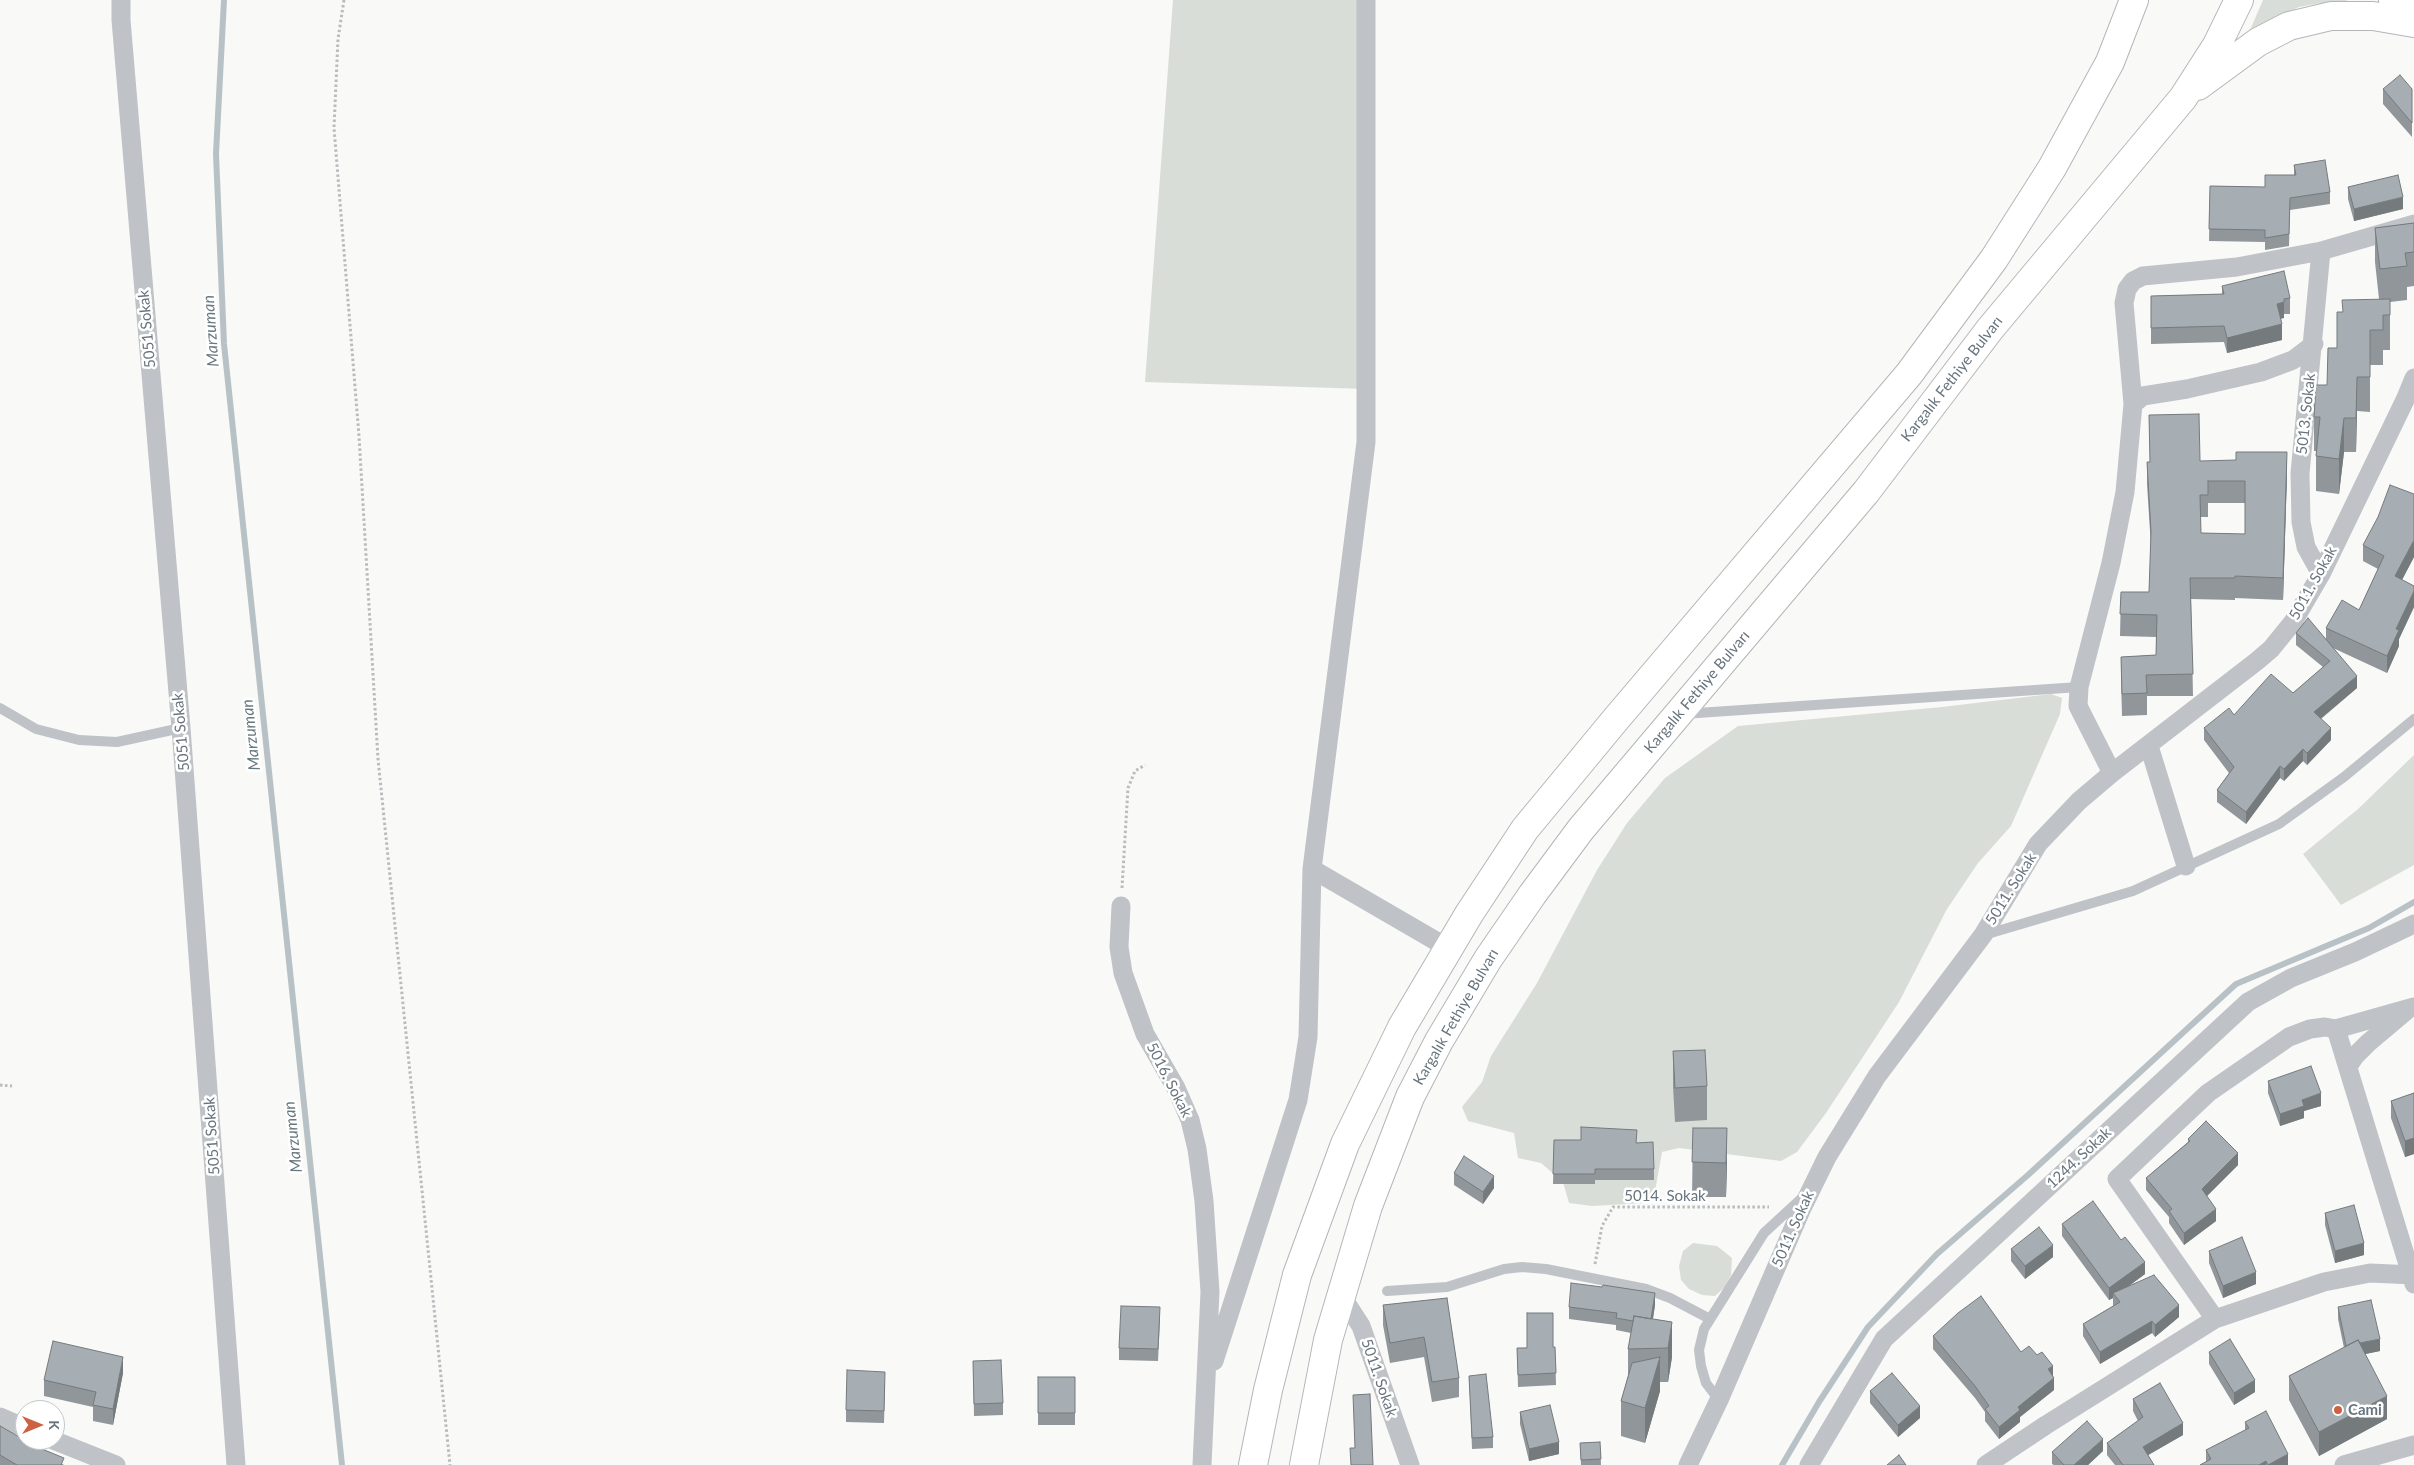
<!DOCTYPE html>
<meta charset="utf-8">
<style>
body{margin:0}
#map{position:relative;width:2414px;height:1465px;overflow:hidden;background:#f9f9f7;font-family:Lato,sans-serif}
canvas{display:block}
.north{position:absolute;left:15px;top:1400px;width:50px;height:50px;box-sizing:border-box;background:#fff;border:1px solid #c2c7cb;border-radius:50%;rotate:90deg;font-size:14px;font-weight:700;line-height:20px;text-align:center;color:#67747e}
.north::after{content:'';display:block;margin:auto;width:18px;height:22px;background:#cd6143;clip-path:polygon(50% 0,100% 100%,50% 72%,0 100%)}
</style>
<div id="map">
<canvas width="2414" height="1465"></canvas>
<div class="north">K</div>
</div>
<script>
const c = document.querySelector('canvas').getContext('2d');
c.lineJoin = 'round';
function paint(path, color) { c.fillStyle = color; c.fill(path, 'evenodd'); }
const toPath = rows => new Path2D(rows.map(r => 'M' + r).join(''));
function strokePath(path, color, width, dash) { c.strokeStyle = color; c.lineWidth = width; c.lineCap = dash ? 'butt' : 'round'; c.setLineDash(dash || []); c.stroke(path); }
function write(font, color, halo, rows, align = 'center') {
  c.font = font + ' Lato,sans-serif'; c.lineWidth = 5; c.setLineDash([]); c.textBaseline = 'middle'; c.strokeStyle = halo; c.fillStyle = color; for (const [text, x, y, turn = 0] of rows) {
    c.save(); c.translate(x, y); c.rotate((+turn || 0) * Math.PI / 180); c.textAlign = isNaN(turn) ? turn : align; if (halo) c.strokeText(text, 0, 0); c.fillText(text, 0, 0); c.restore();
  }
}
paint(toPath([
 [1173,0,1360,0,1366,389,1145,382],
 [2263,0,2346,0,2349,2,2321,3,2299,7,2250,30],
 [2051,694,2062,698,2060,714,2011,826,1978,863,1947,909,1899,1002,1826,1113,1797,1152,1781,1161,1679,1148,1662,1152,1654,1197,1645,1203,1592,1206,1569,1203,1563,1182,1541,1163,1518,1158,1514,1133,1468,1121,1462,1107,1482,1082,1491,1056,1537,983,1597,870,1627,823,1665,778,1738,726,1942,707],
 [2414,755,2414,865,2341,905,2303,854,2358,809],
 [1693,1243,1717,1246,1732,1258,1731,1275,1725,1287,1715,1296,1702,1295,1689,1289,1681,1280,1679,1266,1683,1251]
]), '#d9ddd7');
strokePath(toPath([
 [224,0,216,154,224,344,342,1465],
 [1782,1465,1819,1402,1868,1327,1937,1254,2028,1175,2236,984,2369,928,2414,902]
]), '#b8c2c6', 6);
const primary = toPath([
 [2393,0,2414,17]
]);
const highway = toPath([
 [2198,86,2258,42,2289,26,2331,16,2373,16,2414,23],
 [1253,1465,1268,1390,1297,1275,1345,1144,1402,1027,1469,914,1525,829,1616,719,1909,374,1994,259,2052,168,2110,62,2134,0],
 [1304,1465,1328,1340,1368,1206,1410,1097,1439,1041,1488,959,1532,895,1581,829,1866,492,1990,329,2183,98,2217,45,2239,0]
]);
strokePath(primary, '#b3b7ba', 30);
strokePath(highway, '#b3b6b9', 30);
strokePath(toPath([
 [344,0,338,39,334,128,359,436,378,759,450,1465],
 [1122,888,1128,788,1135,771,1145,765],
 [0,1085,12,1086],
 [1595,1264,1602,1226,1613,1207,1769,1207]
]), '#b9bcbe', 3, [2.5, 2.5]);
strokePath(toPath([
 [0,708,36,729,79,740,117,742,181,728],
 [1683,714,2079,687],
 [1984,935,2133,891,2279,824,2344,777,2414,719],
 [1387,1291,1447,1287,1504,1269,1522,1267,1546,1269,1646,1289,1670,1298,1710,1319],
 [1719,1400,1706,1383,1701,1366,1699,1350,1704,1329,1764,1233,1802,1198]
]), '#bfc2c6', 10);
strokePath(toPath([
 [121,0,121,20,181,728,236,1465],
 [1366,0,1366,442,1312,869,1448,948],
 [2321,251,2300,473,2301,522,2306,547,2321,574],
 [2133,404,2143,396,2187,389,2261,372,2293,360,2314,344],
 [2149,746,2186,866],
 [2112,773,2078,706,2079,687,2111,563,2125,492,2133,404,2124,303,2127,289,2133,281,2143,276,2237,267,2321,251,2414,224],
 [1121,906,1119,947,1123,973,1145,1034,1176,1088,1190,1120,1197,1149,1204,1201,1210,1292,1202,1465],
 [2336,1029,2414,1007],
 [2349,1065,2355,1056,2368,1043,2406,1011],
 [1341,1295,1361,1326,1410,1465],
 [2215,1319,2117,1179,2208,1093,2289,1037,2310,1029,2325,1027,2336,1029,2414,1284],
 [1214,1361,1298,1100,1308,1037,1312,869],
 [0,1417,25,1428],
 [53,1440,116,1465],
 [1688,1465,1719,1400,1802,1208,1827,1157,1877,1076,1983,935,2038,844,2079,801,2112,773,2257,661,2271,649,2293,622,2321,574,2405,400,2414,378],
 [1809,1465,1884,1339,2248,1002,2291,978,2355,952,2414,924],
 [1986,1465,2046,1425,2215,1319,2324,1282,2370,1273,2414,1275],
 [2344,1465,2414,1445]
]), '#bfc2c6', 19);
strokePath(primary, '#fff', 28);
strokePath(highway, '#fff', 28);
paint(toPath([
 [2383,89,2412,89,2412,137,2383,104],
 [2294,165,2330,192,2330,204,2290,210,2289,246,2265,250,2265,242,2209,241,2210,186,2265,187,2294,175],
 [2348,187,2403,209,2354,221,2348,199],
 [2414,223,2414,286,2407,287,2407,300,2390,302,2390,350,2383,350,2383,365,2370,365,2370,412,2357,411,2356,452,2344,452,2339,494,2316,491,2316,451,2314,451,2314,417,2327,385,2337,348,2337,312,2342,312,2379,299,2375,262,2375,228],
 [2222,286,2290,298,2290,314,2284,314,2284,318,2280,319,2282,340,2227,353,2224,342,2151,344,2151,296,2222,294],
 [2149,415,2200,461,2287,474,2283,600,2235,598,2235,600,2191,599,2193,696,2147,696,2147,715,2122,716,2121,679,2121,657,2156,655,2156,637,2120,636,2121,592,2149,592,2151,547,2147,484,2147,462,2150,462],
 [2208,503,2245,503,2245,534,2201,533,2200,517,2208,517],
 [2363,545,2414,557,2402,580,2414,586,2414,607,2399,639,2399,646,2387,673,2333,648,2357,688,2321,719,2331,740,2307,765,2303,761,2284,781,2280,778,2246,824,2217,802,2217,790,2229,773,2204,740,2204,728,2234,715,2293,693,2323,667,2296,645,2296,633,2326,640,2326,628,2359,610,2378,569,2363,561],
 [1673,1051,1707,1086,1707,1120,1675,1122,1673,1086],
 [2268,1081,2321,1106,2304,1111,2304,1118,2280,1126,2268,1093],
 [2414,1093,2414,1154,2405,1157,2391,1118,2391,1101],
 [1693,1128,1727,1162,1726,1197,1692,1197],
 [2188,1139,2238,1165,2207,1196,2216,1221,2184,1245,2169,1223,2169,1217,2146,1190,2146,1178,2188,1142],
 [1554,1140,1637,1143,1654,1169,1654,1180,1595,1180,1595,1184,1553,1184],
 [1454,1173,1494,1188,1483,1204,1454,1185],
 [2325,1213,2364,1255,2335,1263,2325,1225],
 [2062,1224,2145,1274,2129,1286,2179,1317,2155,1337,2152,1333,2100,1364,2083,1336,2083,1324,2113,1306,2113,1298,2109,1300,2062,1236],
 [2011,1249,2053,1257,2025,1279,2011,1261],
 [2209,1251,2256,1284,2223,1298,2209,1263],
 [1447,1298,1459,1378,1459,1397,1432,1402,1424,1357,1390,1363,1383,1325,1383,1305],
 [1655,1305,1653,1319,1672,1322,1672,1357,1668,1382,1660,1382,1660,1391,1645,1443,1621,1436,1621,1401,1628,1376,1628,1349,1631,1333,1616,1330,1616,1325,1569,1319,1569,1307],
 [2338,1307,2380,1351,2365,1354,2387,1419,2319,1456,2289,1400,2289,1376,2344,1348,2338,1319],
 [1160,1319,1158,1361,1119,1360,1119,1348],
 [1933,1336,2021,1352,2053,1376,2054,1390,2020,1417,2020,1422,1999,1439,1985,1421,1985,1412,1975,1398,1933,1349],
 [1555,1347,1556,1385,1518,1387,1517,1348],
 [2209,1352,2255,1392,2234,1405,2209,1364],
 [973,1361,1003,1403,1003,1415,974,1416],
 [123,1373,113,1425,93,1421,93,1407,44,1396,44,1380],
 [1469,1376,1493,1437,1493,1448,1472,1449],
 [1038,1377,1075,1377,1075,1425,1038,1425],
 [885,1384,884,1423,846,1422,846,1410],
 [1870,1391,1920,1418,1898,1437,1870,1403],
 [2133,1399,2183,1435,2148,1455,2154,1465,2115,1465,2107,1455,2107,1443,2138,1421,2133,1411],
 [1520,1412,1559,1454,1529,1461,1520,1424],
 [2245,1422,2288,1465,2200,1465,2206,1462,2206,1450,2245,1430],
 [0,1426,64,1465,0,1465],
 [1600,1442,1601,1465,1581,1465,1580,1443],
 [2103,1451,2088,1465,2054,1465,2052,1464,2052,1452]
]), '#90969a');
paint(toPath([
 [2403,197,2403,209,2354,221,2354,209],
 [2284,302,2284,318,2277,319,2277,304],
 [2282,324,2282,340,2227,353,2227,338],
 [2357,377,2357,411,2356,452,2356,418],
 [2344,418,2344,452,2339,494,2339,459],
 [2287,452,2287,474,2283,600,2283,578],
 [2414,540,2414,557,2395,593,2395,576],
 [2414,591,2414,607,2399,639,2399,646,2387,673,2387,656,2396,629],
 [2357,676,2357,688,2314,724,2314,712],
 [2331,728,2331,740,2307,765,2307,753],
 [2303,749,2303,761,2284,781,2284,769],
 [2280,766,2280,778,2246,824,2246,812],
 [2321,1093,2321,1106,2304,1111,2304,1118,2280,1126,2280,1114,2302,1100],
 [1727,1128,1727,1162,1726,1197,1726,1163],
 [2414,1138,2414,1154,2405,1157,2405,1141],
 [2238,1153,2238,1165,2202,1201,2202,1189],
 [1494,1176,1494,1188,1483,1204,1483,1192],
 [2216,1209,2216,1221,2184,1245,2184,1233],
 [2364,1243,2364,1255,2335,1263,2335,1251],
 [2053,1245,2053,1257,2025,1279,2025,1266],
 [2145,1262,2145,1274,2115,1296,2113,1293,2113,1298,2109,1300,2109,1288],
 [2256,1272,2256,1284,2223,1298,2223,1286],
 [1655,1293,1655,1305,1650,1336,1650,1324],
 [2179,1305,2179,1317,2155,1337,2155,1325],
 [2152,1321,2152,1333,2100,1364,2100,1352],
 [1672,1322,1672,1357,1668,1382,1668,1348],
 [2380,1339,2380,1351,2346,1358,2346,1346],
 [123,1357,123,1373,113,1425,113,1409],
 [1660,1357,1660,1391,1645,1443,1645,1408],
 [2053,1366,2053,1378,2048,1369],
 [2054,1378,2054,1390,2020,1417,2020,1422,1999,1439,1999,1427,2018,1407],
 [2255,1380,2255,1392,2234,1405,2234,1393],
 [2387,1396,2387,1419,2319,1456,2319,1432],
 [1920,1406,1920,1418,1898,1437,1898,1425],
 [2183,1423,2183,1435,2143,1458,2143,1447],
 [2103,1439,2103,1451,2088,1465,2074,1465],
 [1559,1442,1559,1454,1529,1461,1529,1449],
 [2288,1454,2288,1465,2268,1465],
 [2266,1461,2266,1465,2259,1465]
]), '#757a7d');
const building = toPath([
 [2400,75,2412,89,2412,123,2383,89,2400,75],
 [2325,160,2330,192,2290,198,2289,234,2265,238,2265,230,2209,229,2210,186,2265,187,2265,175,2296,175,2294,165,2325,160],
 [2398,175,2403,197,2354,209,2348,187,2398,175],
 [2414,223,2414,252,2405,253,2407,266,2380,269,2375,228,2414,223],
 [2284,271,2290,298,2284,299,2284,302,2277,304,2282,324,2227,338,2224,326,2151,328,2151,296,2224,294,2222,286,2284,271],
 [2390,299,2390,315,2383,315,2383,330,2370,330,2370,377,2357,377,2356,418,2344,418,2339,459,2316,456,2320,417,2314,417,2316,385,2327,385,2328,348,2337,348,2337,312,2343,312,2342,300,2390,299],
 [2199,414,2200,461,2236,460,2236,452,2287,452,2283,578,2235,576,2235,578,2190,578,2193,674,2146,675,2147,693,2122,694,2121,657,2156,655,2157,615,2120,614,2121,592,2149,592,2151,532,2147,462,2150,462,2149,415,2199,414],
 [2208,481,2245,481,2245,534,2201,533,2200,495,2208,495,2208,481],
 [2390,485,2414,494,2414,540,2395,576,2414,586,2414,591,2396,629,2399,630,2387,656,2326,628,2342,600,2359,610,2384,556,2363,545,2378,517,2390,485],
 [2308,618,2357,676,2314,712,2331,728,2307,753,2303,749,2284,769,2280,766,2246,812,2217,790,2234,767,2204,728,2229,708,2234,715,2271,674,2293,693,2330,661,2296,633,2308,618],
 [1705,1050,1707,1086,1675,1088,1673,1051,1705,1050],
 [2311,1066,2321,1093,2302,1100,2304,1106,2280,1114,2268,1081,2311,1066],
 [2414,1093,2414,1138,2405,1141,2391,1101,2414,1093],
 [2206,1121,2238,1153,2202,1189,2216,1209,2184,1233,2169,1211,2172,1209,2146,1178,2190,1141,2188,1139,2206,1121],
 [1581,1127,1637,1130,1636,1143,1653,1142,1654,1169,1595,1169,1595,1174,1553,1174,1554,1140,1581,1140,1581,1127],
 [1693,1128,1727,1128,1726,1163,1692,1162,1693,1128],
 [1464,1156,1494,1176,1483,1192,1454,1173,1464,1156],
 [2093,1201,2121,1240,2125,1237,2145,1262,2109,1288,2062,1224,2093,1201],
 [2354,1205,2364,1243,2335,1251,2325,1213,2354,1205],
 [2039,1227,2053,1245,2025,1266,2011,1249,2039,1227],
 [2242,1237,2256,1272,2223,1286,2209,1251,2242,1237],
 [2154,1275,2179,1305,2155,1325,2152,1321,2100,1352,2083,1324,2120,1302,2113,1293,2154,1275],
 [1571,1283,1602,1287,1603,1285,1655,1293,1651,1319,1634,1316,1633,1321,1616,1318,1617,1313,1569,1307,1571,1283],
 [1981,1296,2021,1352,2029,1346,2037,1355,2042,1352,2053,1366,2048,1369,2054,1378,2018,1407,2020,1410,1999,1427,1985,1409,1989,1406,1975,1386,1933,1336,1958,1313,1981,1296],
 [1447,1298,1459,1378,1432,1382,1424,1337,1390,1343,1383,1305,1447,1298],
 [2371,1300,2380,1339,2360,1343,2358,1340,2346,1346,2338,1307,2371,1300],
 [1121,1306,1160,1307,1158,1349,1119,1348,1121,1306],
 [1527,1313,1553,1313,1553,1347,1555,1347,1556,1373,1518,1375,1517,1348,1527,1348,1527,1313],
 [1634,1316,1672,1322,1668,1348,1628,1349,1634,1316],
 [2230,1339,2255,1380,2234,1393,2209,1352,2230,1339],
 [2358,1340,2387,1396,2319,1432,2289,1376,2358,1340],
 [53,1341,123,1357,113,1409,93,1405,96,1392,44,1380,53,1341],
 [1660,1357,1645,1408,1621,1401,1632,1363,1660,1357],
 [1001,1360,1003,1403,974,1404,973,1361,1001,1360],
 [847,1370,885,1372,884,1411,846,1410,847,1370],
 [1892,1373,1920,1406,1898,1425,1870,1391,1892,1373],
 [1486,1374,1493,1437,1472,1438,1469,1376,1486,1374],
 [1038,1377,1075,1377,1075,1413,1038,1413,1038,1377],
 [2160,1383,2183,1423,2143,1447,2154,1465,2123,1465,2107,1443,2143,1417,2133,1399,2160,1383],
 [1370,1394,1373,1465,1351,1465,1350,1448,1355,1448,1353,1395,1370,1394],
 [1550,1405,1559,1442,1529,1449,1520,1412,1550,1405],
 [2266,1411,2288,1454,2268,1465,2266,1461,2259,1465,2200,1465,2211,1459,2206,1450,2249,1428,2245,1422,2266,1411],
 [2087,1421,2103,1439,2074,1465,2064,1465,2052,1452,2087,1421],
 [0,1426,37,1447,64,1458,61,1465,17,1465,0,1455,0,1426],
 [1600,1442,1601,1459,1581,1460,1580,1443,1600,1442],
 [1899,1455,1906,1465,1887,1465,1899,1455]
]);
paint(building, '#a7aeb3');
strokePath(building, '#757a7d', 1);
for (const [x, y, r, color] of [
 [2338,1410,5,"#cd6143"]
]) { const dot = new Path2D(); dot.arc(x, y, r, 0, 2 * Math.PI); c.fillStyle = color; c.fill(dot); strokePath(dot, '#fff', 2); }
write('15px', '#67747e', '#fff', [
 ["5051 Sokak",147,329,-95],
 ["Kargalık Fethiye Bulvarı",1952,379,-52],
 ["5013. Sokak",2306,414,-84],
 ["5011. Sokak",2313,583,-61],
 ["Kargalık Fethiye Bulvarı",1697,692,-50],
 ["5051 Sokak",181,732,-95],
 ["5011. Sokak",2011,889,-58],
 ["Kargalık Fethiye Bulvarı",1456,1017,-60],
 ["5016. Sokak",1169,1080,63],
 ["5051 Sokak",212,1136,-94],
 ["1244. Sokak",2079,1158,-43],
 ["5014. Sokak",1665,1196],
 ["5011. Sokak",1793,1229,-66],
 ["5011. Sokak",1379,1378,71]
]);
write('bold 15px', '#67747e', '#fff', [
 ["Cami",2348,1410]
], 'left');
write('italic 16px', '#67797f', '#fff', [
 ["Marzuman",211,331,-94],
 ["Marzuman",251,735,-96],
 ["Marzuman",293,1137,-96]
]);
</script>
